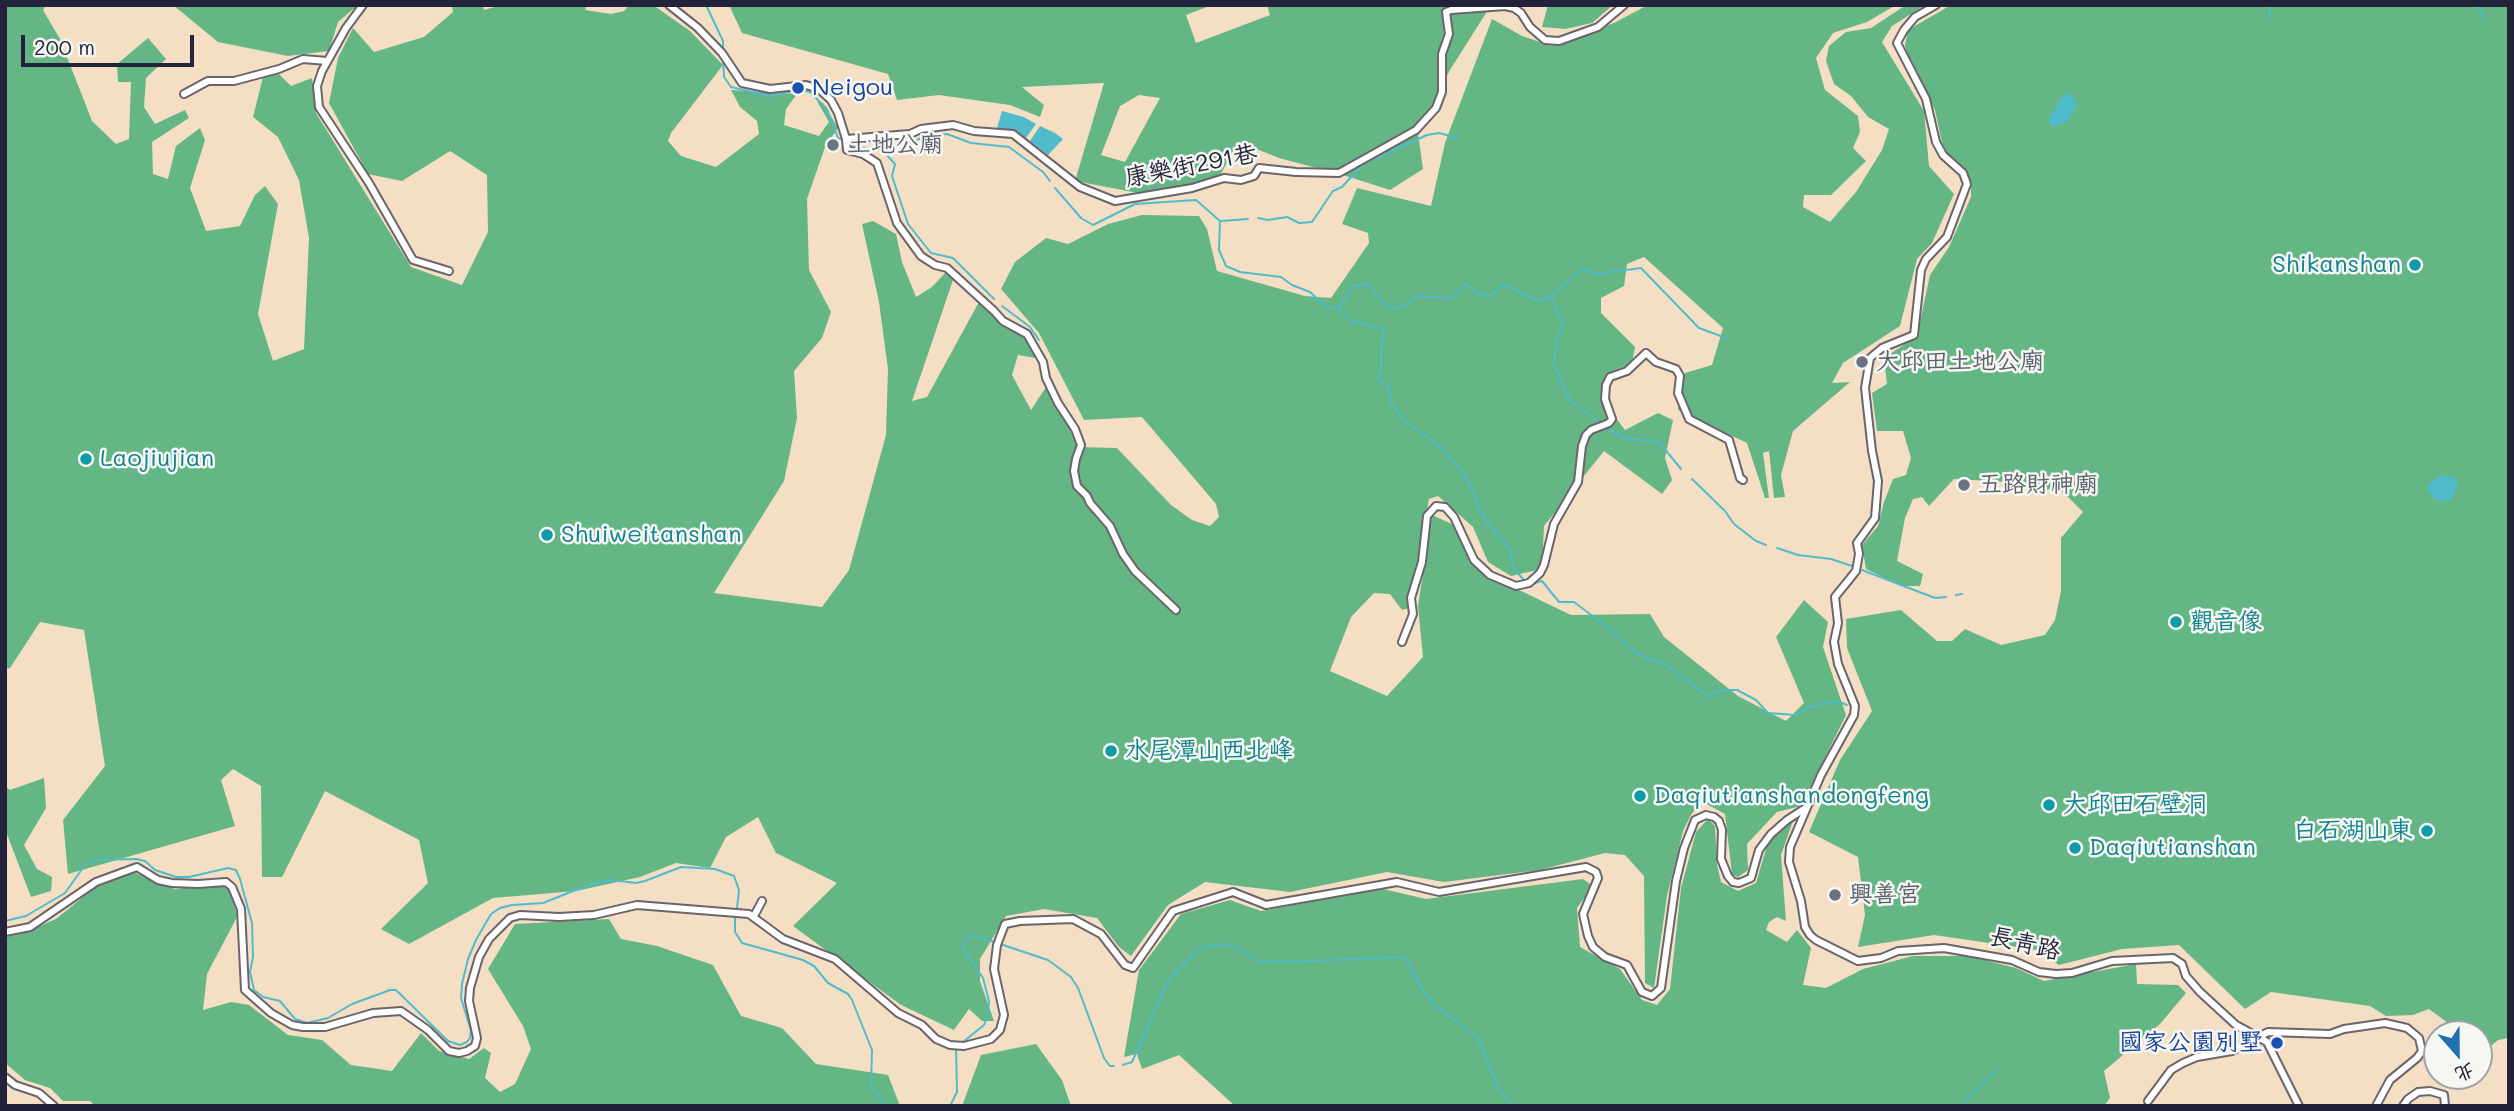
<!DOCTYPE html>
<meta charset="utf-8">
<style>
body{margin:0}
#map{position:relative;width:2514px;height:1111px;overflow:hidden;background:#f4dfc4;font-family:Mali,"LXGW WenKai TC",sans-serif}
canvas{display:block}
.frame{position:absolute;inset:0;border:7px solid #22223b;pointer-events:none}
.north{position:absolute;left:2423px;top:1020px;width:70px;height:70px;box-sizing:border-box;background:#f6f6f2;border:2px solid #a1a1a9;border-radius:50%;rotate:159deg;font-size:19px;font-weight:700;line-height:28px;text-align:center;color:#22223b}
.north::after{content:'';display:block;margin:auto;width:24px;height:32px;background:#1f6fb2;clip-path:polygon(50% 0,100% 100%,50% 72%,0 100%)}
.scale{position:absolute;left:21px;top:35px;width:173px;height:32px;box-sizing:border-box;border:4px solid #22223b;border-top:0;padding-left:9px;font-size:21px;line-height:24px;white-space:nowrap;color:#22223b;-webkit-text-stroke:5px #f6f6f2;paint-order:stroke}
</style>
<div id="map">
<canvas width="2514" height="1111"></canvas>
<div class="frame"></div>
<div class="north">北</div>
<div class="scale">200 m</div>
</div>
<script>
const c = document.querySelector('canvas').getContext('2d');
c.lineJoin = 'round';
function paint(path, color) { c.fillStyle = color; c.fill(path, 'evenodd'); }
const toPath = rows => new Path2D(rows.map(r => 'M' + r).join(''));
function strokePath(path, color, width, dash) { c.strokeStyle = color; c.lineWidth = width; c.lineCap = dash ? 'butt' : 'round'; c.setLineDash(dash || []); c.stroke(path); }
function write(font, color, halo, rows, align = 'center') {
  c.font = font + ' Mali,"LXGW WenKai TC",sans-serif'; c.lineWidth = 5; c.setLineDash([]); c.textBaseline = 'middle'; c.strokeStyle = halo; c.fillStyle = color; for (const [text, x, y, turn = 0] of rows) {
    c.save(); c.translate(x, y); c.rotate((+turn || 0) * Math.PI / 180); c.textAlign = isNaN(turn) ? turn : align; if (halo) c.strokeText(text, 0, 0); c.fillText(text, 0, 0); c.restore();
  }
}
paint(toPath([
 [5,5,46,5,43,10,60,39,92,121,116,144,129,139,131,82,118,82,117,64,148,38,166,59,146,78,144,107,155,124,185,110,189,118,152,142,153,174,168,179,176,146,200,128,205,140,190,188,206,231,240,226,255,195,265,186,278,204,258,314,273,361,304,349,309,238,299,180,278,137,253,117,263,77,279,74,291,86,312,78,316,113,411,267,462,285,488,232,487,175,450,151,402,181,368,174,329,103,338,58,353,28,374,52,424,37,453,12,452,5,483,5,484,10,502,5,587,5,585,10,611,14,624,11,629,5,653,5,690,31,723,65,671,133,668,141,681,156,716,167,759,134,757,121,740,107,731,90,797,94,786,109,784,125,819,136,829,122,817,101,823,103,838,128,825,147,807,199,809,270,831,312,822,338,794,371,797,418,784,481,714,593,822,607,849,570,886,435,888,369,879,302,862,224,873,221,896,234,902,262,916,297,932,287,946,272,954,277,912,401,927,397,979,302,1029,341,1036,358,1018,355,1012,375,1031,410,1048,384,1078,447,1117,448,1171,505,1192,520,1210,526,1219,517,1216,504,1142,417,1084,420,1039,333,1001,289,1015,262,1046,238,1068,244,1108,224,1142,215,1199,216,1207,229,1217,271,1305,296,1331,298,1369,243,1368,233,1342,224,1357,188,1431,206,1445,143,1492,19,1522,36,1552,46,1614,23,1648,5,1896,5,1867,22,1833,33,1816,58,1825,90,1858,116,1860,132,1853,148,1866,161,1831,195,1804,195,1803,207,1830,222,1856,192,1882,150,1889,129,1868,117,1851,96,1834,84,1826,61,1829,46,1846,32,1871,28,1906,5,1925,5,1892,26,1882,42,1924,111,1929,166,1954,194,1932,243,1917,259,1900,326,1843,363,1832,383,1850,382,1793,431,1781,475,1785,497,1774,498,1769,451,1763,453,1769,498,1765,498,1747,443,1678,410,1678,393,1685,373,1712,365,1723,328,1644,257,1627,264,1624,286,1601,298,1601,313,1635,347,1632,363,1606,374,1613,414,1625,430,1658,413,1673,420,1665,458,1672,480,1662,494,1604,451,1544,526,1542,569,1511,576,1488,562,1473,527,1438,496,1429,499,1409,608,1402,610,1390,594,1374,593,1351,617,1330,671,1387,696,1423,657,1418,606,1432,515,1454,525,1484,573,1571,615,1650,614,1664,637,1738,696,1786,721,1804,703,1776,637,1804,600,1828,622,1823,647,1846,715,1801,806,1777,812,1747,844,1748,870,1738,877,1732,874,1725,814,1701,801,1691,815,1683,831,1667,896,1654,988,1645,983,1644,876,1625,855,1605,853,1540,870,1444,882,1387,872,1290,892,1205,882,1168,905,1131,956,1119,947,1097,918,1044,909,1006,916,980,959,980,981,994,1021,982,1021,969,1009,954,1030,901,1005,793,926,837,883,776,853,758,817,726,837,710,868,676,863,640,877,576,891,493,898,409,944,381,929,428,883,419,840,325,791,282,877,262,877,261,786,233,769,221,780,235,826,68,874,63,820,105,766,84,630,40,622,10,668,5,669],
 [173,5,358,5,338,22,329,51,288,56,218,42],
 [729,5,1212,5,1186,15,1196,43,1270,15,1267,5,1486,5,1486,13,1450,70,1418,133,1423,169,1390,190,1343,175,1279,158,1239,142,1216,182,1154,196,1075,181,1104,83,1022,87,1044,105,1040,117,1010,105,939,95,897,100,888,74,742,33],
 [1139,95,1160,98,1125,162,1101,155,1120,106],
 [1548,5,1613,5,1592,23,1565,29,1542,27],
 [1951,5,2509,5,2509,1038,2498,1040,2479,1056,2479,1034,2452,1034,2452,1026,2429,1009,2413,1015,2386,1016,2370,1006,2271,992,2245,1009,2179,945,2122,949,2059,965,2037,950,1934,935,1858,947,1865,915,1858,857,1809,832,1840,760,1872,711,1847,648,1846,619,1901,610,1937,641,1952,641,1965,629,2001,645,2045,635,2055,620,2061,591,2061,538,2083,512,2063,492,2008,482,1954,479,1929,506,1922,497,1913,499,1905,518,1897,561,1923,574,1920,586,1901,586,1866,569,1862,545,1878,526,1884,502,1893,479,1906,475,1911,458,1903,431,1877,431,1872,393,1887,384,1884,358,1917,336,1930,275,1949,247,1971,197,1971,183,1952,165,1942,143,1935,110,1908,58,1905,45,1908,30],
 [44,778,46,808,24,845,37,869,52,877,51,891,31,897,5,829,5,786,10,790],
 [1708,819,1715,826,1717,864,1721,882,1738,891,1756,883,1768,842,1786,824,1793,821,1781,855,1786,921,1777,917,1769,922,1766,930,1787,942,1797,930,1811,948,1803,985,1826,988,1863,969,1913,956,1968,956,2016,968,2044,981,2136,964,2137,984,2178,985,2186,993,2160,1024,2104,1071,2110,1098,2104,1106,1235,1106,1179,1055,1142,1069,1137,1054,1124,1057,1139,970,1181,914,1230,900,1261,911,1383,889,1426,899,1583,879,1593,886,1577,908,1580,947,1620,969,1642,1000,1657,1005,1670,989,1681,888,1696,832],
 [133,872,175,889,224,883,233,898,237,917,207,974,203,1010,231,1002,249,1005,288,1035,322,1040,351,1065,392,1071,421,1033,439,1051,469,1059,484,1048,491,1053,485,1078,500,1092,515,1084,531,1049,523,1026,488,969,515,924,609,919,621,939,657,946,713,965,741,1016,782,1028,816,1064,888,1075,900,1106,95,1106,90,1101,63,1101,50,1088,25,1080,5,1063,5,936,28,931,56,919,99,884],
 [1036,1044,1062,1080,1071,1106,962,1106,981,1055]
]), '#64b784');
paint(toPath([
 [2072,94,2077,105,2068,120,2060,125,2050,126,2049,118,2064,95],
 [1002,111,1024,117,1036,124,1026,138,1017,131,997,128],
 [1040,126,1055,133,1063,139,1048,155,1030,141],
 [2439,476,2449,476,2457,479,2458,483,2452,498,2447,501,2435,500,2427,489,2429,484]
]), '#50bccb');
strokePath(toPath([
 [706,5,723,41,723,50],
 [2269,5,2270,18],
 [2477,5,2484,19],
 [723,61,724,77,731,87,769,96,799,90,810,92,827,109,838,138,840,139],
 [850,144,860,148,896,152,924,136,947,134,971,143,1009,147,1043,172,1050,181],
 [884,152,895,164,892,176,908,224,931,253,953,258,994,299],
 [1055,188,1081,218,1093,225,1135,204,1196,200,1220,221,1219,250,1226,266,1240,272,1281,277,1292,285,1310,292,1326,307,1338,309,1353,286,1369,284,1388,308,1404,307,1417,296,1451,298,1466,284,1479,294,1491,296,1502,284,1538,301,1550,297,1583,269,1597,274,1641,268,1699,328,1726,338],
 [1258,218,1268,220,1287,217,1299,223,1312,222,1333,191,1342,187,1363,164,1427,135,1439,133,1458,138],
 [1221,221,1248,219],
 [1551,298,1563,323,1556,343,1554,364,1570,401,1599,422],
 [1002,306,1030,327,1039,340],
 [1339,310,1350,321,1384,329,1381,351,1381,368,1378,379,1389,387,1391,403,1406,423,1432,440,1447,453,1466,477,1485,520,1510,549,1514,569,1524,580],
 [1608,429,1625,438,1659,442,1681,469],
 [1692,479,1725,511,1734,524,1756,541,1766,545],
 [1777,548,1798,555,1831,559,1852,566],
 [1862,570,1935,598,1946,597],
 [1535,583,1542,581,1559,602,1574,602,1602,623,1636,653,1666,665,1708,696,1721,690,1737,690,1756,700,1768,713,1795,715,1809,707,1837,701,1847,705],
 [1956,595,1962,594],
 [735,918,735,932,742,943,803,960,814,966,828,983,848,994,852,1000,872,1050,871,1086,885,1104,891,1106],
 [5,921,26,916,65,893,85,865,93,860,136,859,145,861,155,870,176,877,189,877,228,868,236,870,240,879,252,923,253,957,250,972,254,990,263,997,280,1001,295,1019,307,1023,328,1018,352,1004,390,990,396,990,448,1041,460,1045,467,1042,470,1038,471,1031,461,998,462,984,468,959,476,940,491,914,500,908,512,905,543,903,588,885,612,880,636,883,645,881,681,867,715,869,734,876,739,890,737,908],
 [1000,944,1048,960,1071,977,1078,988,1104,1058,1110,1066,1114,1066],
 [963,1042,984,1025,988,1015,989,1001,983,978,962,947,965,940,972,936,995,942],
 [1123,1065,1132,1062,1168,981,1194,953,1205,946,1223,944,1233,946,1259,961,1284,962,1405,957,1425,994,1437,1007,1477,1037,1500,1091,1513,1106],
 [950,1106,957,1092,956,1048],
 [1960,1106,1997,1070]
]), '#50bccb', 2);
const minor = toPath([
 [363,5,346,28,322,71,317,86,319,107,369,183,413,260,449,271],
 [669,5,698,28,722,53,742,83,770,89,806,85,819,89,831,100,838,113,846,139,910,134,921,129,953,125,974,131,1013,134,1080,187,1115,201,1192,188,1224,178,1241,180,1254,176,1259,168,1296,172,1339,173,1416,130,1436,108,1442,92,1442,54,1449,34,1446,12,1451,10,1505,6,1514,8,1521,13,1530,27,1545,40,1559,41,1598,27,1624,5],
 [1936,5,1915,17,1904,30,1897,43,1926,99,1936,142,1943,155,1963,173,1967,184,1947,237,1926,259,1921,270,1914,335,1882,348,1870,358,1865,388,1872,451,1878,481,1875,518,1857,543,1859,554,1856,571,1835,597,1838,623,1834,642,1838,664,1855,706,1854,715,1821,775,1790,847,1789,862,1801,901,1805,927,1810,935,1816,940,1858,961,1881,958,1898,951,1944,948,2012,960,2039,972,2056,974,2072,973,2112,961,2173,958,2182,964,2186,976,2200,992,2236,1025,2267,1042,2299,1106],
 [184,94,208,81,234,81,279,69,303,59,327,61],
 [846,139,847,150,863,154,877,163,897,223,921,256,935,265,947,268,994,311,1003,321,1027,334,1043,362,1046,378,1058,403,1075,429,1081,445,1076,459,1074,471,1077,486,1087,496,1090,503,1110,526,1123,554,1135,571,1176,610],
 [1402,642,1413,614,1411,598,1422,562,1427,516,1436,506,1445,507,1454,517,1474,560,1490,575,1516,586,1529,583,1540,573,1544,565,1554,524,1578,482,1582,446,1586,435,1591,430,1609,423,1612,419,1605,399,1606,385,1610,377,1627,371,1646,353,1656,362,1676,369,1680,376,1678,393,1689,419,1729,440,1740,478,1743,480],
 [754,916,762,901],
 [5,932,30,927,96,882,137,867,158,880,172,883,198,884,226,882,232,887,241,909,245,990,271,1013,292,1025,303,1027,325,1027,373,1013,401,1011,428,1030,449,1051,459,1053,467,1051,475,1046,477,1038,469,1001,470,988,479,957,489,939,510,918,520,915,559,917,594,915,637,905,749,914,783,939,835,959,898,1013,922,1025,936,1039,950,1045,964,1046,991,1039,1000,1030,1004,1015,994,969,997,945,1005,924,1020,921,1073,919,1101,934,1125,965,1133,968,1173,911,1233,892,1266,905,1397,882,1439,892,1586,867,1596,872,1598,878,1583,914,1588,936,1593,947,1605,957,1627,965,1642,992,1652,996,1661,988,1676,881,1684,848,1695,820,1706,815,1714,817,1719,821,1722,830,1721,859,1728,876,1733,882,1739,883,1751,878,1759,850,1771,834,1787,820,1807,807],
 [5,1077,15,1085,39,1093,54,1106],
 [2148,1101,2171,1070,2183,1063,2197,1057,2232,1051,2268,1032,2330,1034,2344,1029,2385,1023,2407,1028,2419,1038,2422,1051,2417,1058,2390,1080,2376,1106],
 [2403,1106,2408,1099,2418,1092,2430,1091,2444,1095,2445,1106]
]);
strokePath(minor, '#6c646b', 10);
strokePath(minor, '#fff', 6);
for (const [x, y, r, color] of [
 [798,88,7,"#1a4fb4"],
 [833,145,7,"#6b7280"],
 [2415,265,7,"#0f9aa8"],
 [1862,362,7,"#6b7280"],
 [86,459,7,"#0f9aa8"],
 [1964,485,7,"#6b7280"],
 [547,535,7,"#0f9aa8"],
 [2176,622,7,"#0f9aa8"],
 [1111,751,7,"#0f9aa8"],
 [1640,796,7,"#0f9aa8"],
 [2049,805,7,"#0f9aa8"],
 [2427,831,7,"#0f9aa8"],
 [2075,848,7,"#0f9aa8"],
 [1835,895,7,"#6b7280"],
 [2277,1043,7,"#1a4fb4"]
]) { const dot = new Path2D(); dot.arc(x, y, r, 0, 2 * Math.PI); c.fillStyle = color; c.fill(dot); strokePath(dot, '#f6f6f2', 2.5); }
write('24px', '#164399', '#f6f6f2', [
 ["Neigou",812,88],
 ["國家公園別墅",2263,1043,"right"]
], 'left');
write('24px', '#5b616d', '#f6f6f2', [
 ["土地公廟",847,145],
 ["大邱田土地公廟",1876,362],
 ["五路財神廟",1978,485],
 ["興善宮",1849,895]
], 'left');
write('24px', '#22223b', '#f6f6f2', [
 ["康樂街291巷",1191,166,-11],
 ["長青路",2025,944,13]
]);
write('24px', '#0d838f', '#f6f6f2', [
 ["Shikanshan",2401,265,"right"],
 ["Laojiujian",100,459],
 ["Shuiweitanshan",561,535],
 ["觀音像",2190,622],
 ["水尾潭山西北峰",1125,751],
 ["Daqiutianshandongfeng",1654,796],
 ["大邱田石壁洞",2063,805],
 ["白石湖山東",2413,831,"right"],
 ["Daqiutianshan",2089,848]
], 'left');
</script>
